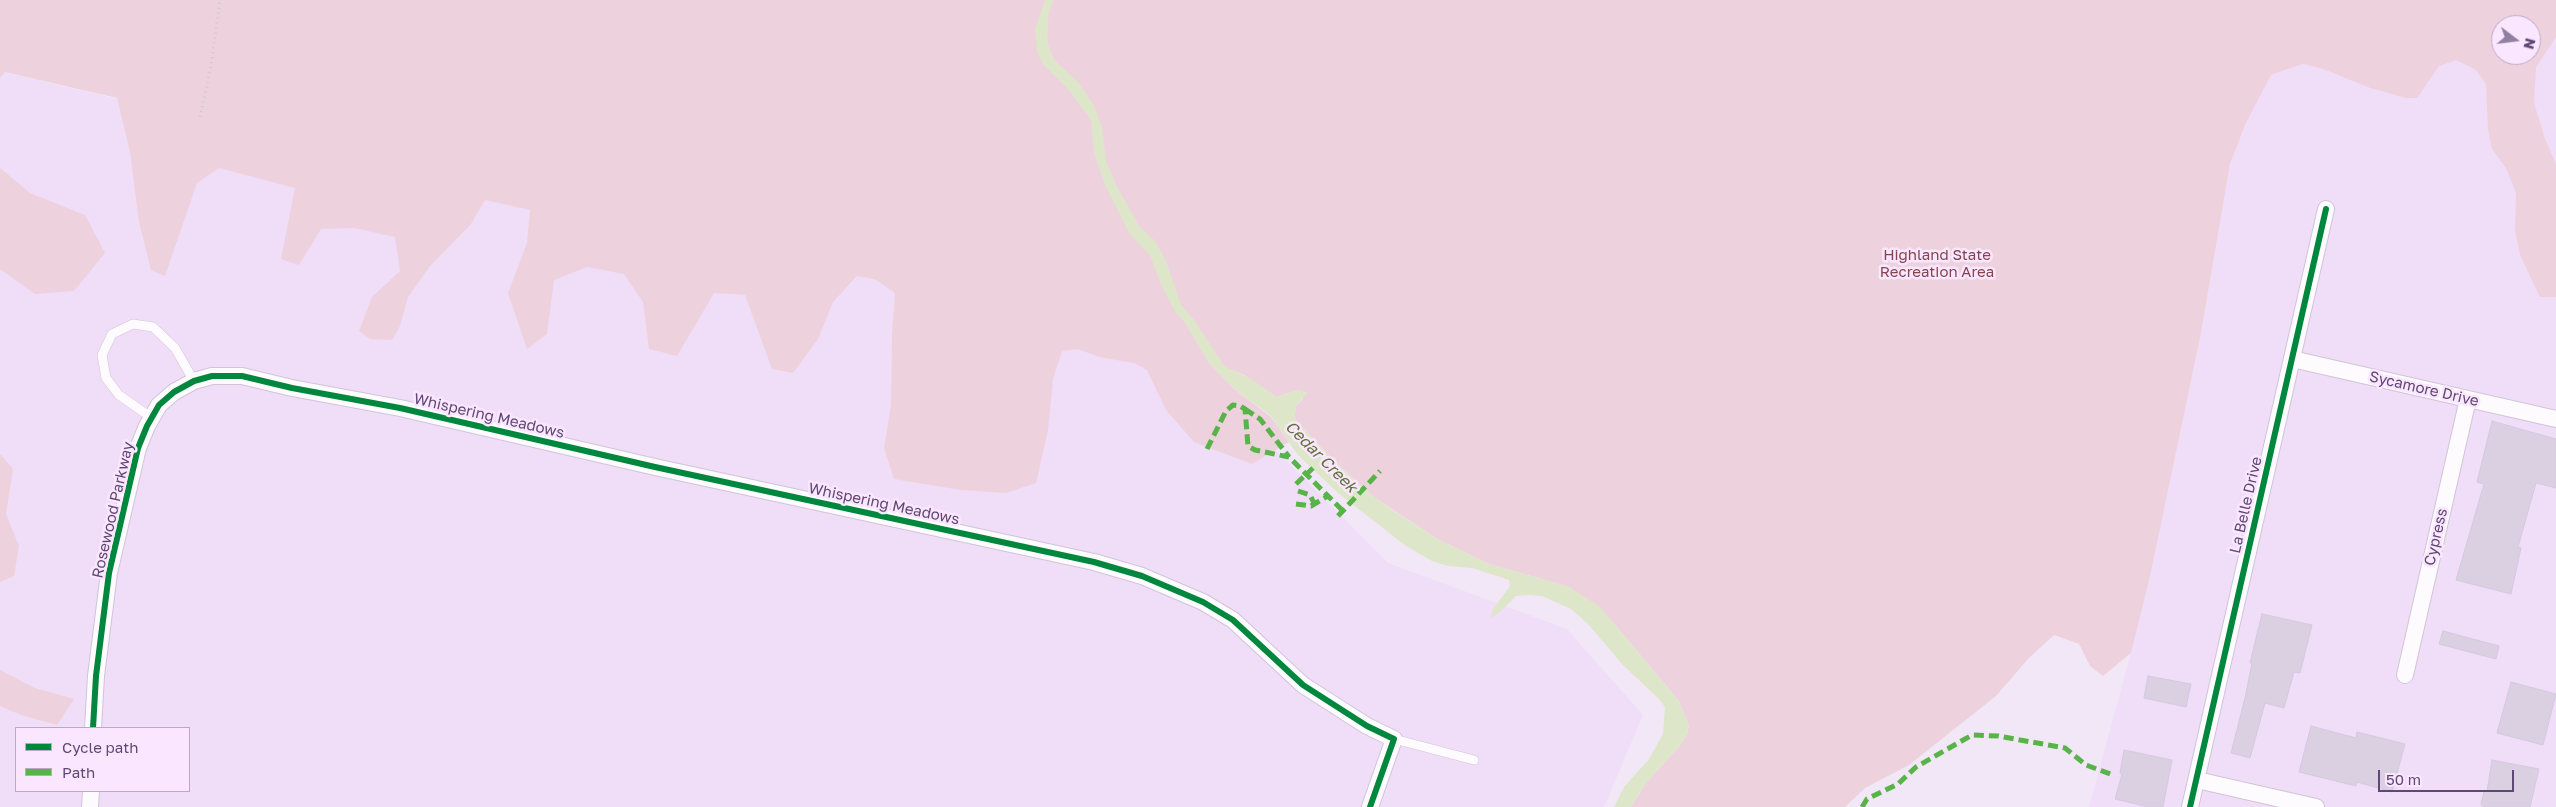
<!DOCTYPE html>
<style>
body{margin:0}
#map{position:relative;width:2556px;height:807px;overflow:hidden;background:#f2e7f6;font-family:"Golos Text",sans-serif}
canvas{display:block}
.legend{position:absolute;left:15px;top:727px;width:175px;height:65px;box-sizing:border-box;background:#fae7ff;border:1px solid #bca7c7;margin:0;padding:6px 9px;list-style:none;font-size:15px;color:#5f4873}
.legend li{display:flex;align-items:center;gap:10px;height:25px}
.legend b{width:25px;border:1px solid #bca7c7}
.north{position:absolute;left:2491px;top:15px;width:50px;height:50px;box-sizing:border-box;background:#fae7ff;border:1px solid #bca7c7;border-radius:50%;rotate:105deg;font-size:14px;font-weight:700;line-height:20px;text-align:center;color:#5f4873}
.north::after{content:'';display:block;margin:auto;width:18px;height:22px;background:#9280a1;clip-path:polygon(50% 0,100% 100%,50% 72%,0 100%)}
.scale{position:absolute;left:2378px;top:770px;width:136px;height:22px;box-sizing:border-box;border:2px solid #5f4873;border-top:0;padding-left:6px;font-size:15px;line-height:18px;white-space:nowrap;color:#5f4873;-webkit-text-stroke:4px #fae7ff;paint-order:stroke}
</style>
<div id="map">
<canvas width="2556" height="807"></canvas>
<ul class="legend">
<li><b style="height:6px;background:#00873e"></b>Cycle path</li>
<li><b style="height:6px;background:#58b349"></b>Path</li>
</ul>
<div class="north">N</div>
<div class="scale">50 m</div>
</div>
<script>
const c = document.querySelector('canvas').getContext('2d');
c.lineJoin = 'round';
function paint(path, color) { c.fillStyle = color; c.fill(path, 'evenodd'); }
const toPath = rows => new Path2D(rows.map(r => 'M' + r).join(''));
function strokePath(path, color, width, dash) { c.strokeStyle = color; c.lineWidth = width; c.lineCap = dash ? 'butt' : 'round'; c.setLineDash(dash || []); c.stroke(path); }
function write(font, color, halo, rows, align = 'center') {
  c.font = font + ' "Golos Text",sans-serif'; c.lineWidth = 5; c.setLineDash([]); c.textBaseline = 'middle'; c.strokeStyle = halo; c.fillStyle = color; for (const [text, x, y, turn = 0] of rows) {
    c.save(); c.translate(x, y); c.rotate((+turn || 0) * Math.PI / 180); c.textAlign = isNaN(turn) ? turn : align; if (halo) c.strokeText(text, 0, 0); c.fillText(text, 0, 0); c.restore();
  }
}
paint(toPath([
 [2455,0,2556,0,2556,807,2089,807,2131,653,2152,562,2201,333,2230,164,2250,114,2271,75,2303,64,2323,69,2370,88,2406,98,2417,98],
 [2501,25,2531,25,2531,55,2501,55],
 [0,71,1179,353,1388,563,1567,629,1643,715,1604,807,0,807],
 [16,728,189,728,189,791,16,791]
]), '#f0ddf8');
paint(toPath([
 [0,0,2556,0,2556,37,2536,67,2534,103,2545,139,2556,164,2556,297,2540,297,2520,255,2515,230,2516,193,2506,168,2492,149,2488,129,2486,84,2476,70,2456,60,2439,66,2417,98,2406,98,2370,88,2323,69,2303,64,2271,75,2246,123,2230,164,2201,333,2150,576,2131,653,2103,676,2090,666,2079,644,2054,635,2029,658,1996,696,1909,765,1865,788,1845,807,1631,807,1646,783,1682,743,1687,734,1689,725,1678,700,1611,620,1569,587,1489,564,1437,539,1374,497,1333,460,1294,418,1296,406,1303,399,1299,390,1276,397,1244,375,1207,360,1233,388,1271,417,1289,442,1252,464,1194,442,1166,410,1147,370,1134,363,1099,357,1078,349,1062,351,1053,379,1048,430,1036,483,1006,493,961,490,894,479,884,448,891,405,892,334,895,293,876,280,857,276,833,302,818,339,793,373,772,369,745,295,714,293,677,356,649,349,643,302,624,274,587,267,554,280,547,334,527,349,508,293,527,243,530,210,485,200,471,224,430,266,408,297,400,326,392,340,370,339,359,331,372,297,400,271,395,237,354,228,321,229,299,265,281,259,295,188,219,168,197,183,165,276,151,270,139,222,130,152,117,98,5,72,0,78],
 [2501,25,2531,25,2531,55,2501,55],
 [0,168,30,193,85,215,105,253,74,291,35,294,0,269],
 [0,454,13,469,6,514,19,546,14,576,0,582],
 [0,670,35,688,74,699,57,725,21,715,0,706]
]), '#edd2dd');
paint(toPath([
 [1045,0,1054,0,1049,11,1047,40,1050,50,1055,61,1078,82,1093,104,1102,127,1106,161,1116,185,1140,227,1155,241,1166,261,1181,305,1194,320,1225,367,1253,380,1276,397,1299,390,1308,392,1296,406,1294,418,1333,460,1374,497,1397,513,1437,539,1489,564,1569,587,1600,607,1678,700,1689,725,1687,734,1682,743,1646,783,1631,807,1614,807,1624,787,1649,759,1663,734,1665,707,1658,698,1623,665,1587,623,1571,609,1542,596,1529,595,1516,596,1499,613,1490,618,1493,609,1510,586,1509,580,1472,568,1448,566,1432,561,1406,546,1338,493,1298,455,1271,416,1233,388,1208,362,1185,323,1176,313,1161,285,1150,255,1129,233,1105,185,1094,153,1091,120,1068,89,1043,64,1037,52,1035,29]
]), '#dee6c9');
const building = toPath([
 [2492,421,2556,439,2556,488,2536,483,2518,547,2521,548,2511,594,2456,580,2484,484,2477,482,2492,421],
 [2262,614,2312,625,2300,673,2294,672,2284,708,2265,703,2250,758,2231,753,2245,698,2252,663,2250,663,2262,614],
 [2443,631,2499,646,2496,659,2439,644,2443,631],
 [2148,676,2191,684,2186,707,2144,698,2148,676],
 [2511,682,2556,694,2543,745,2497,733,2511,682],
 [2311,726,2356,738,2357,732,2405,744,2392,792,2357,782,2356,786,2299,772,2311,726],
 [2124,750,2172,760,2163,807,2148,807,2115,799,2122,774,2120,773,2124,750],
 [2492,760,2539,769,2530,807,2484,807,2481,805,2484,791,2487,792,2492,760]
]);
paint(building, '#dbcfe2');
strokePath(building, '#d6c9df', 1);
const service = toPath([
 [152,418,119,395,106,378,102,355,112,334,133,324,153,327,175,348,194,381],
 [1394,739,1474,760]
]);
const minor = toPath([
 [2292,359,2556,419],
 [2405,675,2468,399],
 [93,728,96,676,109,573,138,448,147,426,159,405,174,392,194,381,212,376,242,376,292,388,400,408,655,467,1094,562,1142,576,1203,602,1233,620,1303,685,1367,726,1394,739,1370,807],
 [2197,780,2316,807],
 [90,807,91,791],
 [2190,807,2326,209]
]);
strokePath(service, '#d0c5d7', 10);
strokePath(minor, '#d0c5d7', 18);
strokePath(toPath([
 [200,117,211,66,220,0]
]), '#cfc6d5', 3, [1, 4]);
strokePath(service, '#fdfbfe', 9);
strokePath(minor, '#fdfbfe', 16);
strokePath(toPath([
 [1245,409,1260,419,1289,457],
 [1207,449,1226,411,1233,405,1240,406,1245,409,1248,446,1255,450,1289,457,1342,510],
 [1296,484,1313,468],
 [1298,491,1310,495,1314,503],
 [1296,504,1311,506,1328,496],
 [1338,516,1380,471],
 [1862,807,1867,799,1898,784,1916,767,1972,735,1998,736,2065,748,2086,765,2113,775]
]), '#58b349', 5, [10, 5]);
strokePath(toPath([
 [93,728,96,676,109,573,138,448,147,426,159,405,174,392,194,381,212,376,242,376,292,388,400,408,655,467,1094,562,1142,576,1203,602,1233,620,1303,685,1367,726,1394,739,1370,807],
 [2190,807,2326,209]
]), '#00873e', 6);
write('15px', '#84454d', '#fae7ff', [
 ["Highland State",1937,255],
 ["Recreation Area",1937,272]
]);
write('15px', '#5f4873', '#fae7ff', [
 ["Sycamore Drive",2424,389,13],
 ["Whispering Meadows",489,416,13],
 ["Whispering Meadows",884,504,12],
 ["La Belle Drive",2246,505,-77],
 ["Rosewood Parkway",113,510,-77],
 ["Cypress",2436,537,-77]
]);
write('italic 16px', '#5f723a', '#fae7ff', [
 ["Cedar Creek",1321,457,45]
]);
</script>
